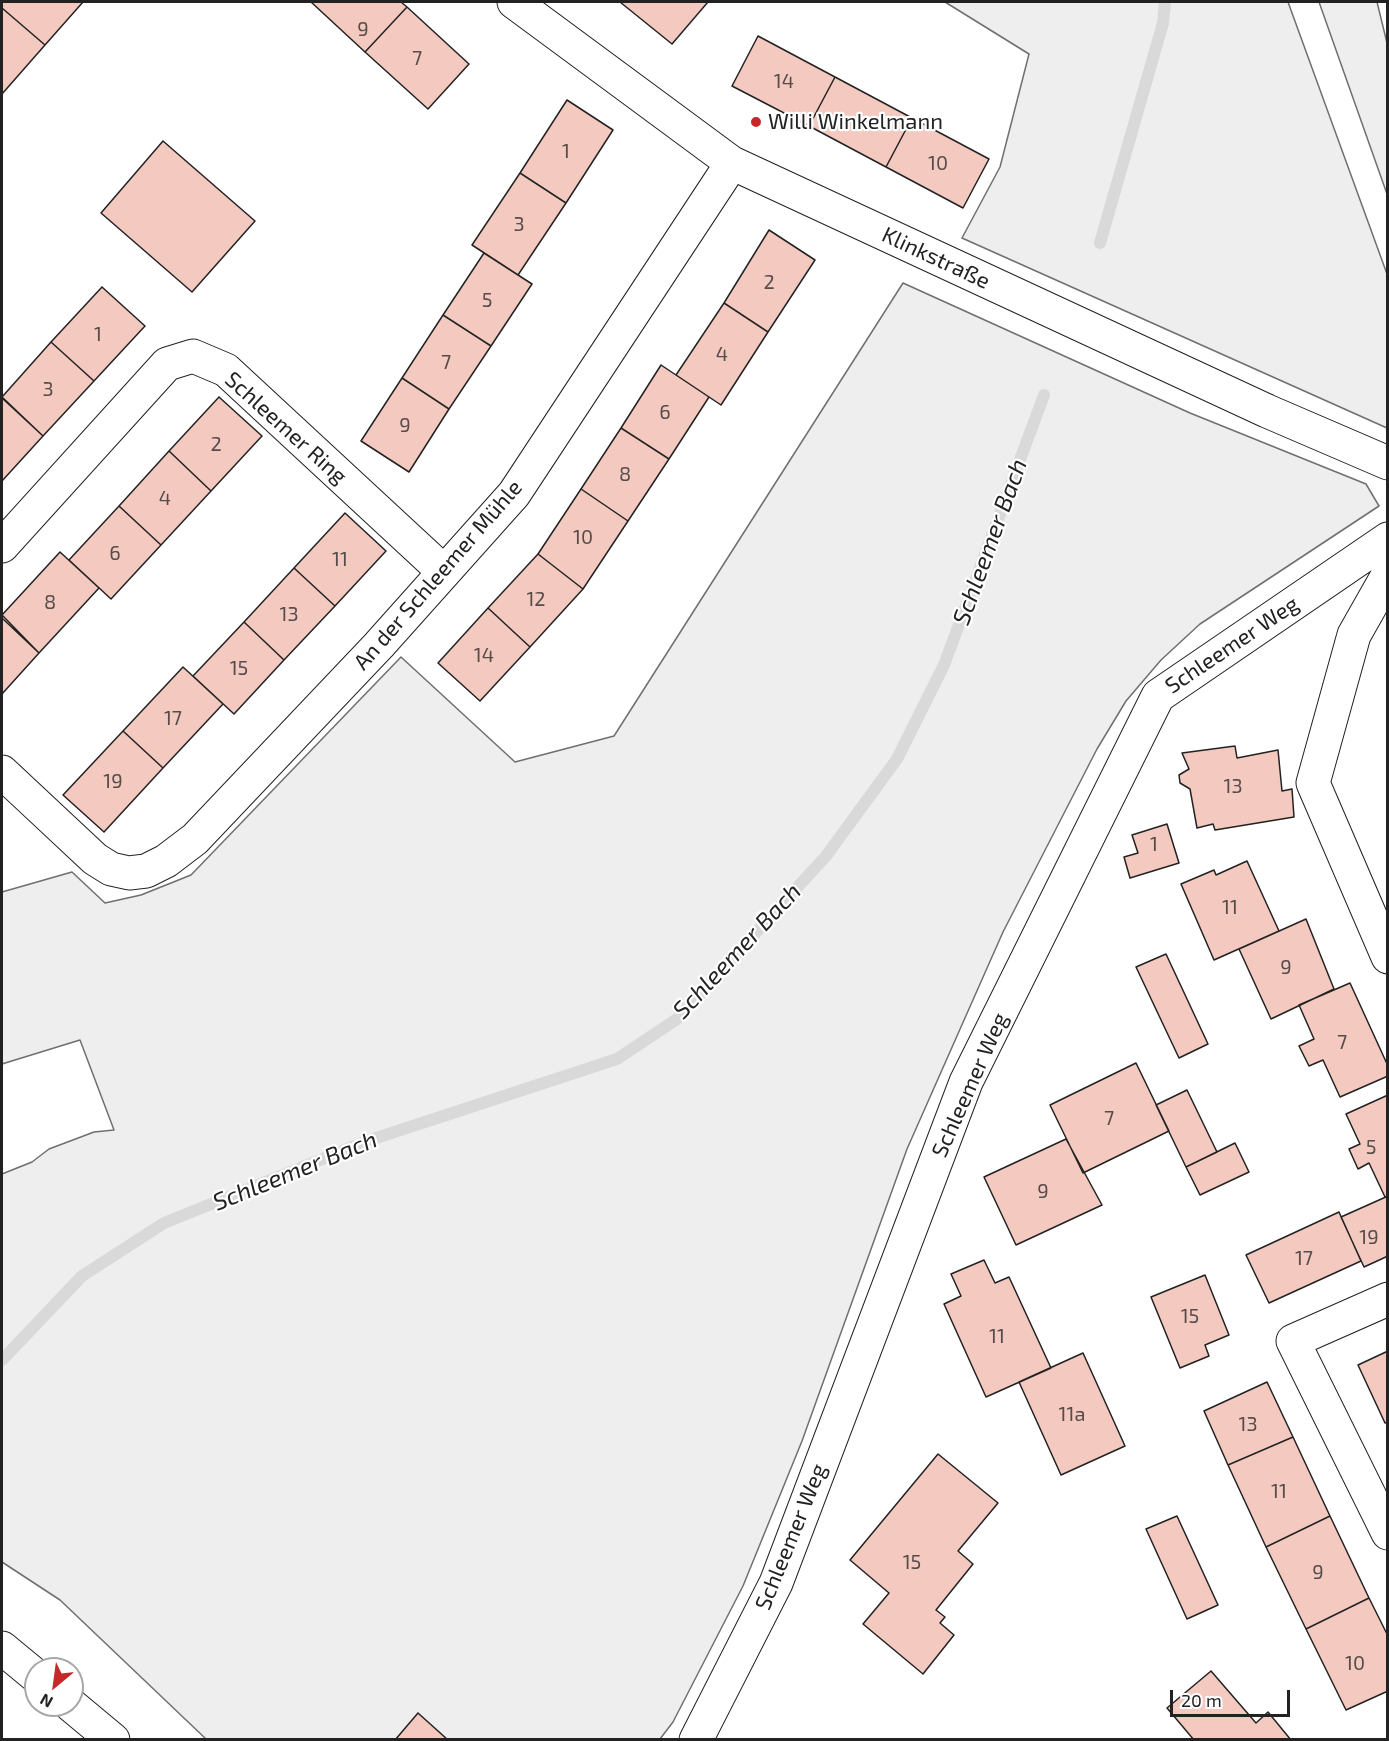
<!DOCTYPE html>
<meta charset="utf-8">
<style>
body{margin:0}
#map{position:relative;width:1389px;height:1741px;overflow:hidden;background:#fff;font-family:"Exo 2",sans-serif}
canvas{display:block}
.frame{position:absolute;inset:0;border:3px solid #222;pointer-events:none}
.north{position:absolute;left:24px;top:1657px;width:60px;height:60px;box-sizing:border-box;background:#fff;border:2px solid #a7a7a7;border-radius:50%;rotate:209deg;font-size:16px;font-weight:700;line-height:24px;text-align:center;color:#222}
.north::after{content:'';display:block;margin:auto;width:21px;height:27px;background:#c62828;clip-path:polygon(50% 0,100% 100%,50% 72%,0 100%)}
.scale{position:absolute;left:1170px;top:1690px;width:120px;height:27px;box-sizing:border-box;border:3px solid #222;border-top:0;padding-left:8px;font-size:18px;line-height:21px;white-space:nowrap;color:#222;-webkit-text-stroke:4px #fff;paint-order:stroke}
</style>
<div id="map">
<canvas width="1389" height="1741"></canvas>
<div class="frame"></div>
<div class="north">N</div>
<div class="scale">20 m</div>
</div>
<script>
const c = document.querySelector('canvas').getContext('2d');
c.lineJoin = 'round';
function paint(path, color) { c.fillStyle = color; c.fill(path, 'evenodd'); }
const toPath = rows => new Path2D(rows.map(r => 'M' + r).join(''));
function strokePath(path, color, width, dash) { c.strokeStyle = color; c.lineWidth = width; c.lineCap = dash ? 'butt' : 'round'; c.setLineDash(dash || []); c.stroke(path); }
function write(font, color, halo, rows, align = 'center') {
  c.font = font + ' "Exo 2",sans-serif'; c.lineWidth = 4.5; c.setLineDash([]); c.textBaseline = 'middle'; c.strokeStyle = halo; c.fillStyle = color; for (const [text, x, y, turn = 0] of rows) {
    c.save(); c.translate(x, y); c.rotate((+turn || 0) * Math.PI / 180); c.textAlign = isNaN(turn) ? turn : align; if (halo) c.strokeText(text, 0, 0); c.fillText(text, 0, 0); c.restore();
  }
}
const green = toPath([
 [945,2,1288,2,1387,274,1387,428,962,238,1000,167,1029,54,945,2],
 [1319,2,1377,2,1387,43,1387,194,1319,2],
 [903,283,1190,413,1366,484,1379,506,1200,624,1161,660,1126,701,1097,749,1003,932,907,1149,802,1441,743,1586,673,1722,660,1739,206,1739,60,1600,2,1562,2,1174,32,1162,49,1149,94,1132,114,1130,80,1040,2,1064,2,892,72,872,105,903,141,895,191,875,401,657,515,762,614,736,903,283]
]);
paint(green, '#eee');
strokePath(green, '#6f6f6f', 1.5);
strokePath(toPath([
 [1100,243,1163,23,1165,2],
 [2,1360,82,1276,164,1223,367,1141,617,1059,677,1019,826,856,897,759,944,665,1044,395]
]), '#d9d9d9', 12);
const building = toPath([
 [2,2,83,2,45,45,2,8,2,2],
 [311,2,401,2,407,7,365,52,311,2],
 [620,2,708,2,672,44,620,2],
 [407,7,469,64,428,109,365,52,407,7],
 [2,8,45,45,2,94,2,8],
 [758,36,835,77,809,126,732,86,758,36],
 [835,77,912,118,886,167,809,126,835,77],
 [567,100,613,130,566,203,520,173,567,100],
 [912,118,989,159,963,208,886,167,912,118],
 [163,141,255,221,192,292,101,213,163,141],
 [520,173,566,203,518,275,472,245,520,173],
 [769,230,815,260,768,332,724,303,769,230],
 [484,253,532,284,491,346,443,315,484,253],
 [102,287,145,326,94,381,51,342,102,287],
 [724,303,768,332,721,405,676,375,724,303],
 [443,315,491,346,449,409,402,378,443,315],
 [51,342,94,381,43,436,2,397,51,342],
 [661,365,709,397,669,459,621,428,661,365],
 [402,378,449,409,409,472,361,441,402,378],
 [219,397,262,436,211,491,169,451,219,397],
 [2,398,43,436,2,481,2,398],
 [621,428,669,459,628,521,581,489,621,428],
 [169,451,211,491,161,545,119,506,169,451],
 [581,489,628,521,583,589,538,554,581,489],
 [119,506,161,545,111,599,69,560,119,506],
 [345,513,386,551,335,606,294,568,345,513],
 [60,552,99,588,39,653,2,615,60,552],
 [538,554,583,589,530,647,488,608,538,554],
 [294,568,335,606,284,660,244,622,294,568],
 [488,608,530,647,480,701,438,663,488,608],
 [2,618,39,653,2,694,2,618],
 [244,622,284,660,234,714,193,676,244,622],
 [183,667,223,704,163,768,123,731,183,667],
 [123,731,163,768,104,832,63,795,123,731],
 [1235,746,1237,758,1278,750,1282,791,1292,789,1294,817,1215,830,1213,824,1197,828,1190,789,1180,783,1179,775,1189,769,1182,753,1235,746],
 [1167,824,1179,863,1130,878,1124,857,1138,853,1132,835,1167,824],
 [1247,861,1279,931,1214,960,1181,884,1214,870,1216,875,1247,861],
 [1306,919,1334,989,1271,1019,1239,949,1306,919],
 [1166,954,1208,1044,1179,1058,1136,967,1166,954],
 [1350,983,1388,1066,1388,1076,1340,1097,1323,1060,1309,1066,1299,1046,1314,1039,1299,1005,1350,983],
 [1136,1063,1169,1131,1083,1173,1050,1105,1136,1063],
 [1187,1090,1217,1152,1186,1167,1156,1105,1187,1090],
 [1388,1095,1388,1196,1385,1197,1369,1163,1358,1169,1349,1149,1360,1144,1346,1114,1388,1095],
 [1066,1139,1102,1205,1016,1245,984,1177,1066,1139],
 [1235,1143,1249,1172,1200,1195,1186,1167,1235,1143],
 [1388,1196,1388,1256,1364,1267,1341,1217,1388,1196],
 [1339,1212,1361,1261,1269,1303,1246,1255,1339,1212],
 [984,1260,995,1283,1009,1277,1051,1368,986,1397,944,1304,961,1296,951,1274,984,1260],
 [1205,1275,1229,1335,1205,1345,1209,1356,1180,1368,1151,1297,1205,1275],
 [1388,1351,1388,1422,1385,1423,1358,1365,1388,1351],
 [1083,1353,1125,1446,1061,1475,1019,1382,1083,1353],
 [1267,1382,1293,1437,1228,1465,1204,1411,1267,1382],
 [1293,1437,1330,1516,1266,1547,1228,1465,1293,1437],
 [938,1454,998,1503,958,1551,973,1564,936,1610,945,1617,940,1623,954,1635,923,1674,863,1624,889,1593,850,1560,938,1454],
 [1177,1516,1218,1605,1187,1619,1146,1529,1177,1516],
 [1330,1516,1369,1598,1306,1629,1266,1547,1330,1516],
 [1369,1598,1388,1636,1388,1691,1346,1710,1306,1629,1369,1598],
 [1211,1671,1256,1723,1268,1712,1291,1740,1194,1740,1167,1708,1211,1671],
 [418,1713,448,1740,395,1740,418,1713]
]);
paint(building, '#f3c9c0');
strokePath(building, '#222', 1.5);
const minor = toPath([
 [514,2,732,163,1267,411,1388,463],
 [2,546,167,364,193,356,226,370,443,571],
 [1388,575,1354,635,1313,783,1388,957],
 [2,772,95,859,111,869,129,873,146,871,166,861,195,839,379,645,514,494,732,163],
 [1388,1299,1293,1341,1388,1533],
 [2,1648,36,1676],
 [71,1705,113,1740],
 [696,1740,776,1583,966,1082,1158,696,1388,539]
]);
strokePath(minor, '#222', 35);
strokePath(minor, '#fff', 33);
for (const [x, y, r, color] of [
 [756,122,6,"#c62828"]
]) { const dot = new Path2D(); dot.arc(x, y, r, 0, 2 * Math.PI); c.fillStyle = color; c.fill(dot); strokePath(dot, '#fff', 2); }
write('20px', '#564c4a', null, [
 ["9",363,29],
 ["7",417,58],
 ["14",784,81],
 ["1",566,151],
 ["10",938,163],
 ["3",519,224],
 ["2",769,282],
 ["5",487,300],
 ["1",98,334],
 ["4",722,354],
 ["7",446,362],
 ["3",48,389],
 ["6",665,412],
 ["9",405,425],
 ["2",216,444],
 ["8",625,474],
 ["4",165,498],
 ["10",583,537],
 ["6",115,553],
 ["11",340,559],
 ["12",536,599],
 ["8",50,602],
 ["13",289,614],
 ["14",484,655],
 ["15",239,668],
 ["17",173,718],
 ["19",113,781],
 ["13",1233,786],
 ["1",1154,844],
 ["11",1230,907],
 ["9",1286,967],
 ["7",1342,1042],
 ["7",1109,1118],
 ["5",1371,1147],
 ["9",1043,1191],
 ["19",1369,1237],
 ["17",1304,1258],
 ["15",1190,1316],
 ["11",997,1336],
 ["11a",1072,1414],
 ["13",1248,1424],
 ["11",1279,1491],
 ["15",912,1562],
 ["9",1318,1572],
 ["10",1355,1663]
]);
write('22px', '#222', '#fff', [
 ["Willi Winkelmann",768,122]
], 'left');
write('22px', '#222', '#fff', [
 ["Klinkstraße",936,258,25],
 ["Schleemer Ring",286,428,42],
 ["An der Schleemer Mühle",438,575,-49],
 ["Schleemer Weg",1232,645,-34],
 ["Schleemer Weg",970,1085,-66],
 ["Schleemer Weg",791,1537,-68]
]);
write('italic 24px', '#222', '#fff', [
 ["Schleemer Bach",990,542,-70],
 ["Schleemer Bach",737,951,-47],
 ["Schleemer Bach",295,1171,-22]
]);
</script>
